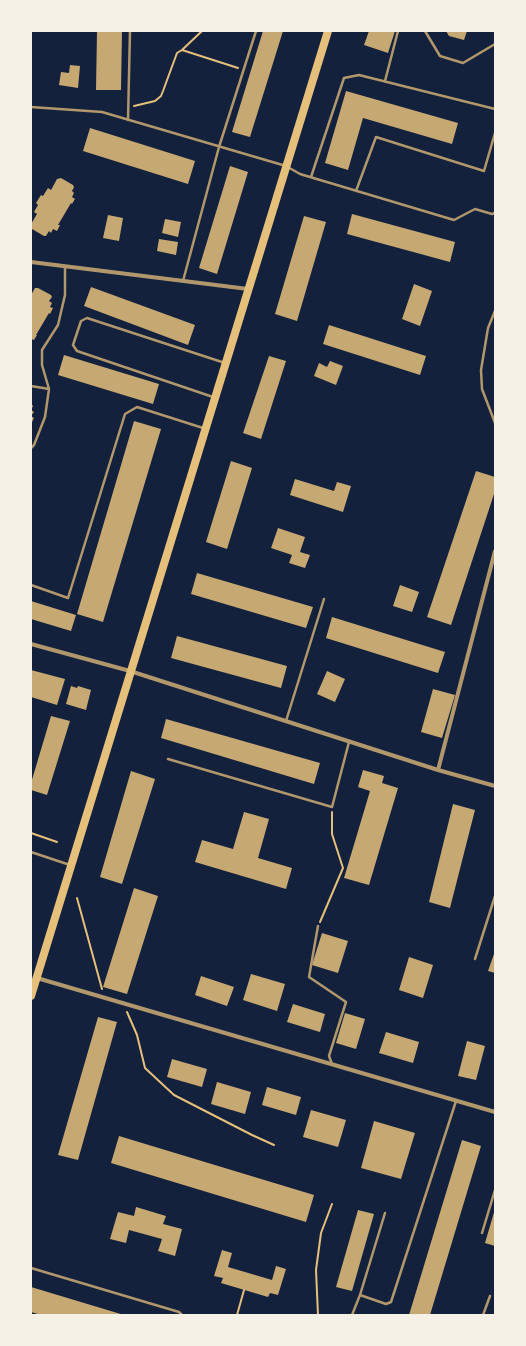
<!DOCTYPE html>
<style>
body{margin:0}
#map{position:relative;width:526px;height:1346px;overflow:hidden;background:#14213d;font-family:Barlow,sans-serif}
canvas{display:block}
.frame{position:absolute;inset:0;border:32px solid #f6f1e7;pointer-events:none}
</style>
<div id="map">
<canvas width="526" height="1346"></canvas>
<div class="frame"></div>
</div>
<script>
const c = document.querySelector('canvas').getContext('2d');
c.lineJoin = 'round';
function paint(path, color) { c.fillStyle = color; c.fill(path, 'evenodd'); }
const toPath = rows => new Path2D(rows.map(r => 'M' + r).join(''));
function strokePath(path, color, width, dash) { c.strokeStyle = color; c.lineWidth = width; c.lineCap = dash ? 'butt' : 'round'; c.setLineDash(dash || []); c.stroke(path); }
paint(toPath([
 [97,31,122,31,121,90,96,90],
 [263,31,283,31,250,137,232,132],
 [369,31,395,31,388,53,364,45],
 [446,31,467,31,464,40,449,36],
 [70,65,80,66,78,88,59,85,61,72,69,73],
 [346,91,458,123,452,144,363,118,348,170,325,163],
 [90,128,195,161,188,184,83,151],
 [230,166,248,172,217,274,199,268],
 [61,178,73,185,74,187,72,191,74,193,72,197,75,199,72,204,71,203,58,225,60,225,57,231,53,229,51,233,49,231,46,236,44,236,32,229,31,227,31,224,37,214,34,212,38,205,36,203,41,195,43,196,48,188,51,190,57,179],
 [352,214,455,242,450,262,347,234],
 [108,215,123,218,119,241,103,238],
 [304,216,326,222,297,321,275,314],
 [165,219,181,222,178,237,162,233],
 [159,239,178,242,176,255,157,251],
 [414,284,432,291,420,326,402,319],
 [91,287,195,325,188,345,84,306],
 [35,288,38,288,51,295,52,297,49,301,52,303,50,307,53,308,50,314,49,313,36,335,37,335,34,340,31,339,31,295],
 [329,325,426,356,420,375,323,344],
 [64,355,159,384,153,404,58,375],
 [269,356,286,361,261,439,243,433],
 [330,361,343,366,336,385,314,376,319,363,327,367],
 [31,403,33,406,31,410,34,412,31,416,34,418,31,424],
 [134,421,161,429,103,622,77,614],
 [231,461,252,468,227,549,206,542],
 [476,471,495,477,495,491,451,625,427,617],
 [295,479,334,491,337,482,351,486,343,512,290,495],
 [278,528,305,537,300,552,310,555,305,568,289,563,292,555,271,548],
 [197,573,313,607,306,628,191,594],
 [400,585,419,592,412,612,393,606],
 [31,601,76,615,71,631,31,619],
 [332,617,445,652,438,673,326,638],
 [177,636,287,666,281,688,171,658],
 [31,670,65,679,57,705,31,697],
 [327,671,345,679,335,702,317,694],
 [71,686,77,688,78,686,91,690,86,710,66,704],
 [433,689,455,695,442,738,421,732],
 [51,716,70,721,47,795,31,790,31,783],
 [166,719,320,763,314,784,161,738],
 [363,770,384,776,382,783,398,788,369,885,344,878,370,791,358,787],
 [131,771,155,779,122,884,100,877],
 [453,804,475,810,450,908,429,902],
 [244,812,269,819,258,858,292,868,286,889,195,862,202,840,233,849],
 [134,888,158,896,127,994,103,987],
 [322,933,348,941,338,973,312,965],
 [495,951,495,973,488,971],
 [409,957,433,965,423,998,399,990],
 [251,974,285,984,277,1011,243,1000],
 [201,976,234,987,227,1006,195,995],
 [293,1004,325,1014,320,1032,287,1022],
 [345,1013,365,1019,356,1049,336,1043],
 [98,1017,117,1022,78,1160,58,1155],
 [386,1032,419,1042,413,1063,379,1053],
 [467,1041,485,1046,476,1080,458,1076],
 [172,1059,207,1069,202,1087,167,1077],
 [217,1082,251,1092,245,1114,211,1104],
 [267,1087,301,1097,296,1115,262,1105],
 [311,1110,346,1120,338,1147,303,1137],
 [374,1121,415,1133,401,1179,361,1168],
 [119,1136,314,1195,306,1222,111,1163],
 [462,1140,481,1146,430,1315,409,1315],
 [136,1207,166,1216,163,1224,182,1229,175,1256,158,1251,162,1239,129,1230,126,1243,110,1239,118,1212,134,1216],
 [495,1209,495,1246,485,1243],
 [358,1210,374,1214,352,1291,336,1287],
 [222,1250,232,1253,228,1267,272,1280,276,1266,286,1269,278,1295,270,1293,268,1297,221,1283,223,1278,214,1276],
 [31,1287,124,1315,41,1315,31,1312]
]), '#c6a872');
strokePath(toPath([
 [182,50,238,68],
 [134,106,155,101,161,96,163,91,177,53,182,50,202,31],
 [31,833,57,842],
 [77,898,102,989],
 [320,922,343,868,332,834,332,812],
 [127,1012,137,1035,145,1068,174,1095,252,1135,274,1145],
 [237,1315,244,1290],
 [318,1315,316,1270,321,1233,332,1204]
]), '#e5c07b', 2);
strokePath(toPath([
 [425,31,440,56,463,63,495,44],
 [385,81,398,31],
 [31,107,102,112,286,166,300,174,454,220,475,209,492,214,495,213],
 [128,120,130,31],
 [311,177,344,78,359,75,495,109],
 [356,191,376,137,484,171,495,133],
 [183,281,219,147,256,31],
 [31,386,49,389],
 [213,397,77,351,73,345,81,321,87,318,225,363],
 [495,423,492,415,482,389,481,370,488,328,495,311],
 [31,448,34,445,45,417,49,389,42,365,42,350,58,325,65,295,65,267],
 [31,585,68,598,125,414,137,407,203,428],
 [286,721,324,599],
 [168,759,332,807,349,742],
 [31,852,70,865],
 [318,926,309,977,346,1002,329,1056,332,1064],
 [475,959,495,896],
 [482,1233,495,1190],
 [31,1268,179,1312,182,1315],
 [360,1295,386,1304,391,1302,456,1101],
 [352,1315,360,1295,385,1213],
 [483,1315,490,1296]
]), '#b1986c', 2.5);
strokePath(toPath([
 [31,262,248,289],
 [31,644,130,671,438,770,495,786],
 [438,770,495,551],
 [37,978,495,1112]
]), '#b1986c', 4);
strokePath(toPath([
 [31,996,328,31]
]), '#e5c07b', 8);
</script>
